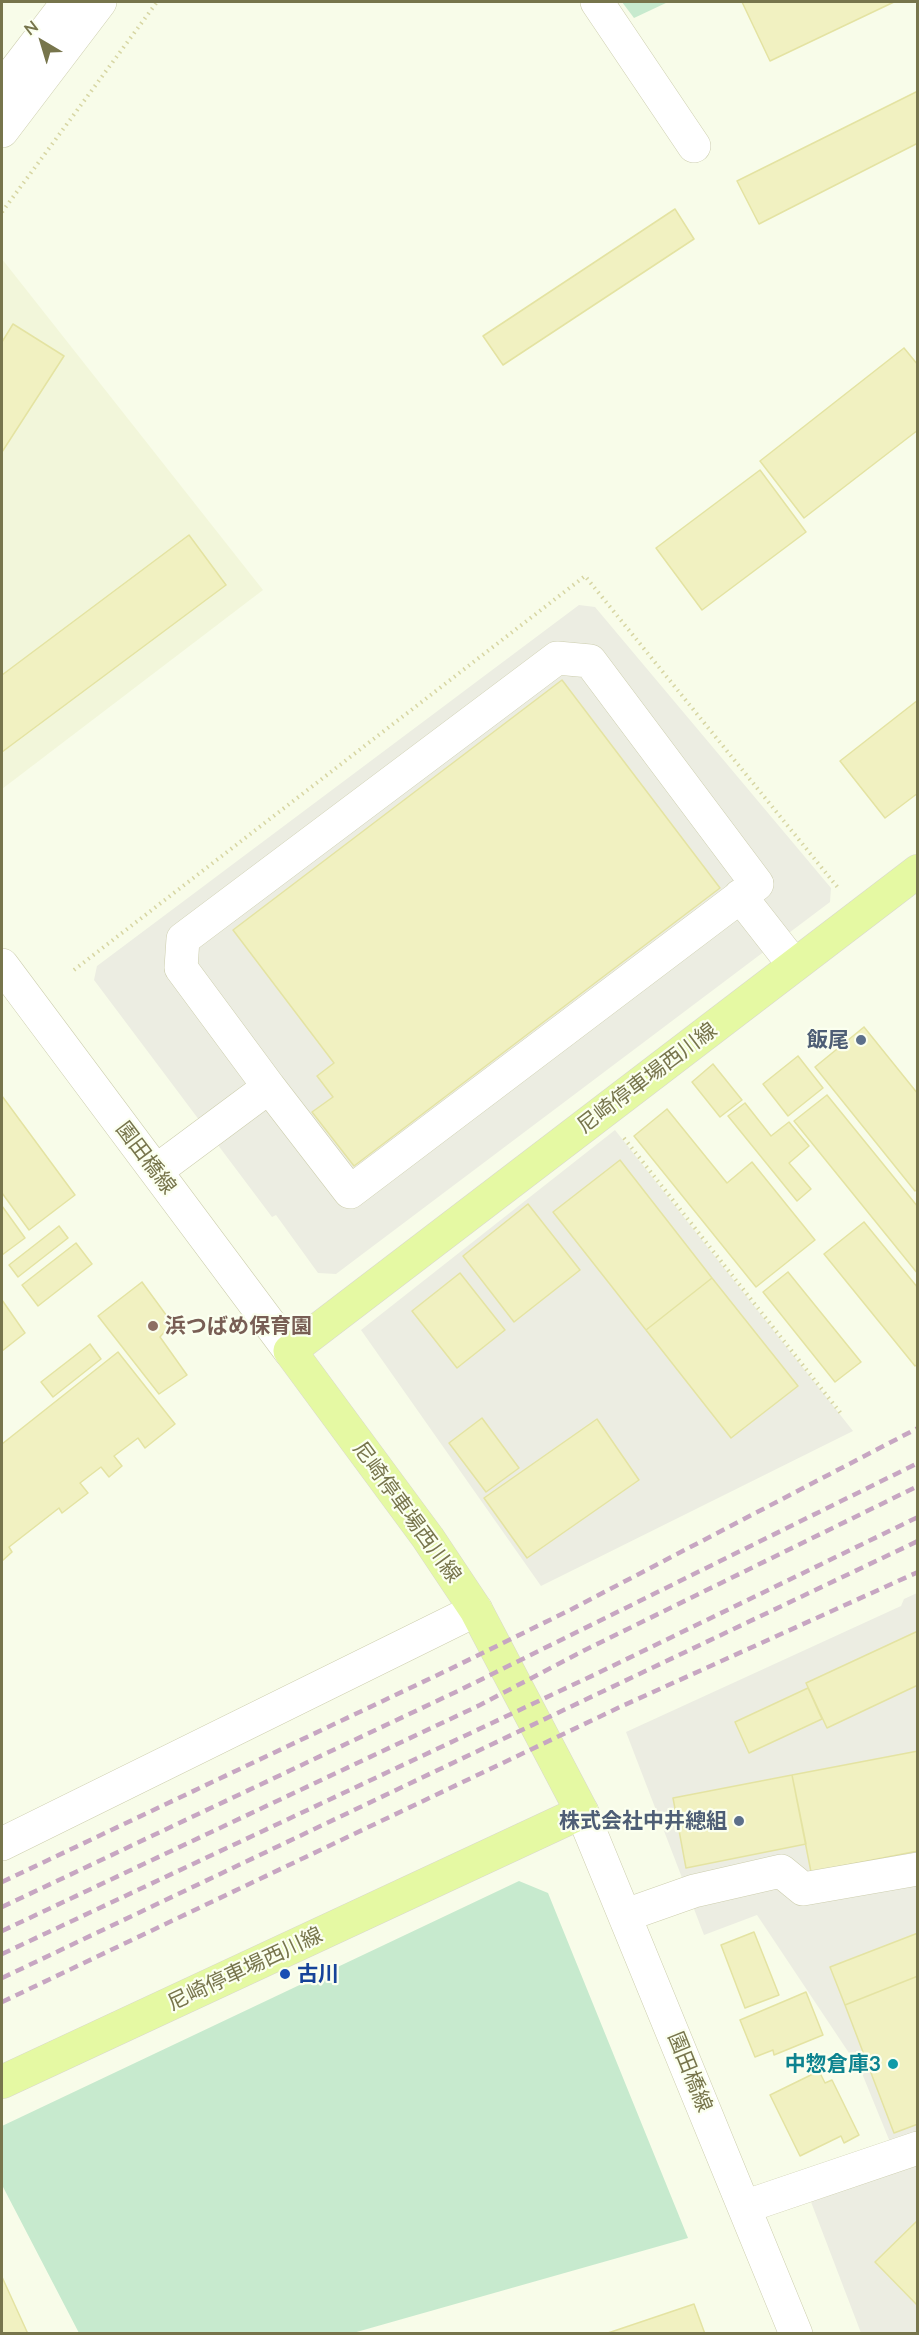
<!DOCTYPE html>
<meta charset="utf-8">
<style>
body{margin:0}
#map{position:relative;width:919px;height:2335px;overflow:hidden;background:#f8fce9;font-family:Lato,sans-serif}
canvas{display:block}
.frame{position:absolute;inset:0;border:3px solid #77754c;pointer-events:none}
.north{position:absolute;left:12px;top:12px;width:60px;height:60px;-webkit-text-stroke:4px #fbffef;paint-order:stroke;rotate:322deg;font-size:16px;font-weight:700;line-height:24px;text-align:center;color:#77754c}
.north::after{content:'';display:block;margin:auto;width:21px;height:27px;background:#77754c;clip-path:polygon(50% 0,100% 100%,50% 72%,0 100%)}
</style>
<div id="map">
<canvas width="919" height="2335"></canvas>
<div class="frame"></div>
<div class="north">N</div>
</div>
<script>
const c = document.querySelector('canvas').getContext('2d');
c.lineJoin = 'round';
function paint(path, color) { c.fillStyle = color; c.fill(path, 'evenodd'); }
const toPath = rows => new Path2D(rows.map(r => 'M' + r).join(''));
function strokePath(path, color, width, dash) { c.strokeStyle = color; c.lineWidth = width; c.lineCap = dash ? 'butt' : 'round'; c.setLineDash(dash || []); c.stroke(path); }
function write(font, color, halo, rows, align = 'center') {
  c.font = font + ' Lato,"Noto Sans JP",sans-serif'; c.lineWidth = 4.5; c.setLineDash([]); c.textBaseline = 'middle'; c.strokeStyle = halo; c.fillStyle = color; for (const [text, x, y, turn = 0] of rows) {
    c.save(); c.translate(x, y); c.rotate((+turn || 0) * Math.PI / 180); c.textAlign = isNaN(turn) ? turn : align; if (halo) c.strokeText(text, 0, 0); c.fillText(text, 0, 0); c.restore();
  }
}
paint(toPath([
 [2,259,263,590,2,789]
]), '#f2f6da');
paint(toPath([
 [579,605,595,607,831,888,830,902,336,1274,318,1273,276,1215,272,1217,94,980,97,966],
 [615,1130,853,1431,541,1586,361,1330],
 [917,1593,917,2333,861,2333,811,2202,901,2169,861,2071,757,1915,704,1935,626,1732,901,1606,904,1599]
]), '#ecede2');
paint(toPath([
 [622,2,668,2,634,18],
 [519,1881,548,1893,688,2238,353,2333,79,2333,2,2185,2,2126]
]), '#c7eace');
const building = toPath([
 [742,2,894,2,770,61,742,2],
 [918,91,918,143,759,224,737,181,918,91],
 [675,209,694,239,503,365,483,336,675,209],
 [13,324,64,356,2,452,2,342,13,324],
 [904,348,918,365,918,430,804,518,760,461,904,348],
 [760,470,806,532,702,610,656,548,760,470],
 [189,535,226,585,2,752,2,675,189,535],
 [562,680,720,888,354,1166,312,1112,333,1097,317,1076,334,1063,233,930,562,680],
 [918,700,918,793,885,818,840,761,918,700],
 [864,1027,918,1094,918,1189,915,1191,815,1067,864,1027],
 [798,1056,823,1088,788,1116,763,1084,798,1056],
 [713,1064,742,1100,720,1117,692,1082,713,1064],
 [827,1095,918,1207,918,1274,794,1121,827,1095],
 [2,1096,75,1195,29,1230,2,1193,2,1096],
 [745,1103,771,1136,789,1122,809,1146,789,1163,811,1189,797,1201,728,1116,745,1103],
 [667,1109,727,1183,752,1162,815,1240,756,1287,634,1136,667,1109],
 [620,1160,712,1278,646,1330,553,1212,620,1160],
 [528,1204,580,1270,514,1322,463,1256,528,1204],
 [2,1206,25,1238,2,1255,2,1206],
 [864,1222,918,1288,918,1364,915,1366,824,1254,864,1222],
 [59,1226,68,1238,18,1277,9,1265,59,1226],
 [76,1243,92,1264,38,1306,22,1285,76,1243],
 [788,1272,861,1362,835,1382,763,1292,788,1272],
 [460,1273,505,1330,457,1368,412,1311,460,1273],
 [712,1278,798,1386,731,1438,646,1330,712,1278],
 [142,1282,172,1323,160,1337,187,1375,159,1394,98,1316,142,1282],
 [2,1300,25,1333,2,1351,2,1300],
 [90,1344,101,1359,53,1397,41,1382,90,1344],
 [118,1352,175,1424,145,1448,138,1438,114,1456,122,1466,109,1477,101,1467,80,1483,88,1493,62,1513,59,1508,9,1547,12,1552,2,1561,2,1444,118,1352],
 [482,1418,519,1468,486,1492,449,1443,482,1418],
 [597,1419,639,1480,527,1558,484,1498,597,1419],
 [918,1631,918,1685,827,1728,806,1683,918,1631],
 [808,1688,822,1719,749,1753,735,1722,808,1688],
 [918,1751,918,1851,811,1872,792,1775,918,1751],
 [792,1775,806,1844,686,1868,673,1798,792,1775],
 [754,1932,779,1995,745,2008,721,1945,754,1932],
 [918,1933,918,1976,845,2005,830,1967,918,1933],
 [918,1976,918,2124,894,2133,845,2005,918,1976],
 [806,1992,823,2035,774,2055,773,2050,755,2057,740,2020,806,1992],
 [819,2071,825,2083,832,2080,859,2135,844,2143,841,2136,800,2156,770,2095,819,2071],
 [918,2220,918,2306,875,2262,918,2220],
 [2,2277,28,2334,2,2334,2,2277],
 [694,2304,705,2334,605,2334,694,2304]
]);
paint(building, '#f1f1c1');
strokePath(building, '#e4e3a2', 1.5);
const minor = toPath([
 [597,2,694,146],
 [2,108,6,83,68,2],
 [2,131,100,2],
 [740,896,794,965],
 [2,965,290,1351],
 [156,1171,269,1087,181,968,183,939,557,658,590,661,757,884,350,1192,269,1087],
 [582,1812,796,2334],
 [2,1844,476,1610],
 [626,1915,694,1891,781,1871,803,1889,918,1869],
 [744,2207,918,2148]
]);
const major = toPath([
 [2,2082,582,1812,476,1610,428,1538,290,1351,918,871]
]);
strokePath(minor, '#cdceae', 34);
strokePath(major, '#d9d8cd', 34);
strokePath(toPath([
 [2,212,157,2],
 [74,970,585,576,839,889],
 [624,1138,843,1416]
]), '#d7d6a3', 4, [1.5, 4.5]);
strokePath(minor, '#fff', 33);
strokePath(major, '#e5f9a3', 33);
strokePath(toPath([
 [2,1882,448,1670,570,1610,918,1428],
 [2,1907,462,1689,918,1463],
 [2,1931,480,1705,585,1650,918,1486],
 [2,1954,598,1673,918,1517],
 [2,1978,918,1541],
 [2,2002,620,1707,918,1572]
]), '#c7a6c2', 4.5, [9, 6]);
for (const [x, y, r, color] of [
 [861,1040,6,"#5c6f8a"],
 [153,1326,6,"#8d6e63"],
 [739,1821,6,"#5c6f8a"],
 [285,1974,6,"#1a4fb4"],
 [893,2064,6,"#0f9aa8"]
]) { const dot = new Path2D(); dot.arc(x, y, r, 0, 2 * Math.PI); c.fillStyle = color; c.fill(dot); strokePath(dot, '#fbffef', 2); }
write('bold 21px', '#4e5e75', '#fbffef', [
 ["飯尾",849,1040],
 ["株式会社中井總組",727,1821]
], 'right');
write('21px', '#77754c', '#fbffef', [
 ["尼崎停車場西川線",647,1078,-37],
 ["園田橋線",146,1158,53],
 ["尼崎停車場西川線",407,1512,54],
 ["尼崎停車場西川線",245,1969,-25],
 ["園田橋線",690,2072,68]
]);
write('bold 21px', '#785e54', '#fbffef', [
 ["浜つばめ保育園",165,1326]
], 'left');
write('bold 21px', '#164399', '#fbffef', [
 ["古川",297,1974]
], 'left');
write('bold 21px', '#0d838f', '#fbffef', [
 ["中惣倉庫3",881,2064]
], 'right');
</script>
